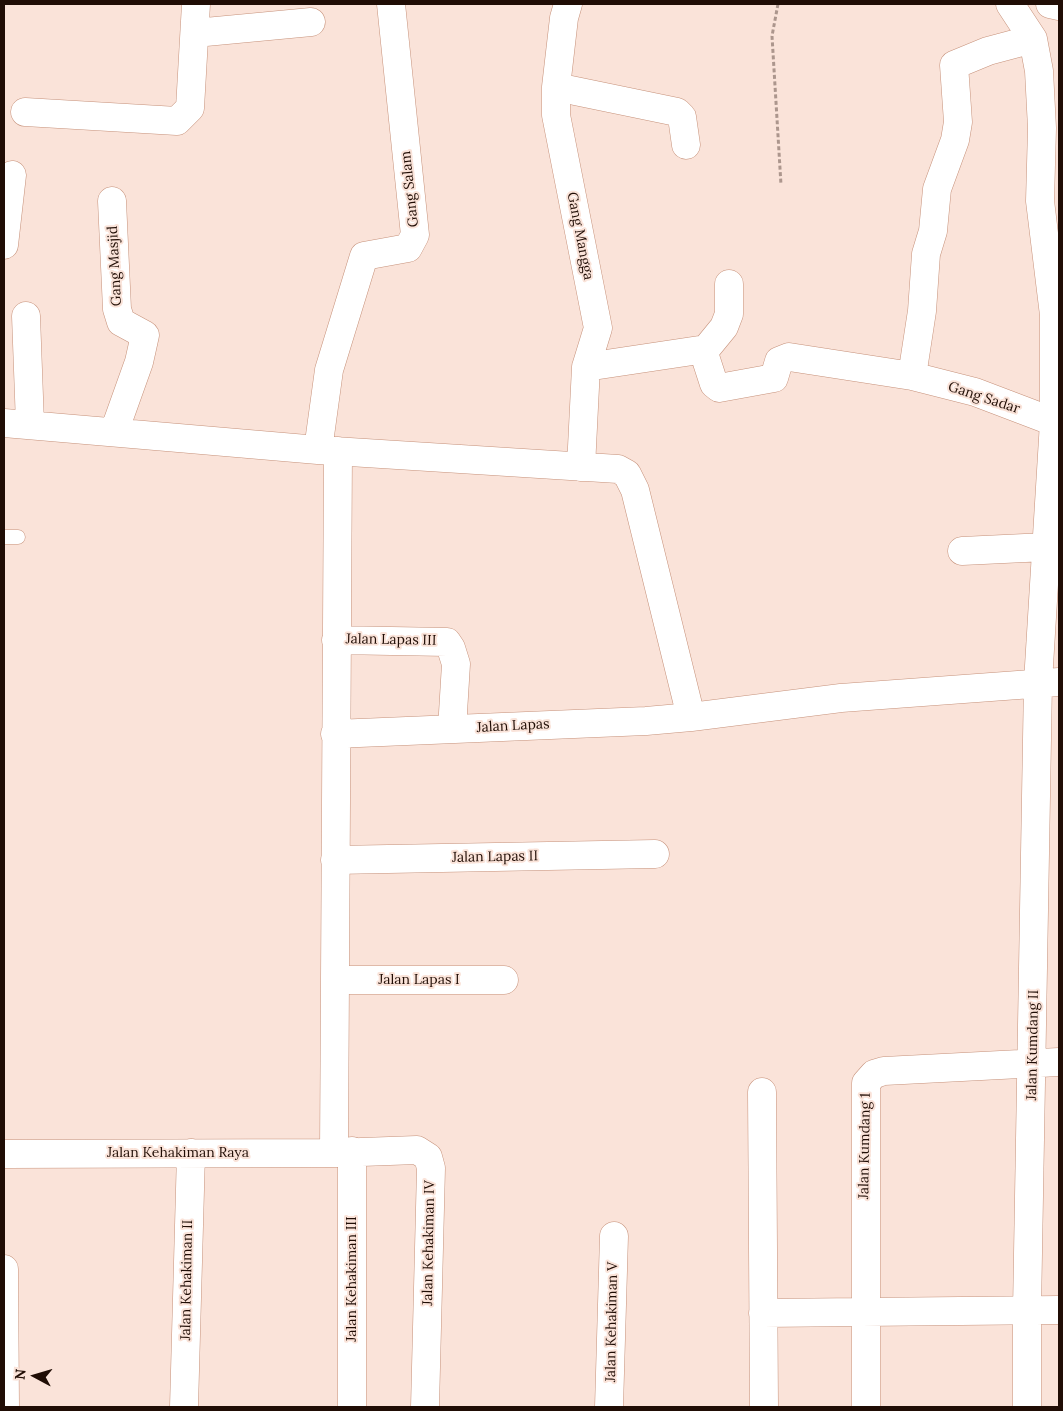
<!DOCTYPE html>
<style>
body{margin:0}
#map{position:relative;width:1063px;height:1411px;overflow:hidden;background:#fae3d9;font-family:Lora,serif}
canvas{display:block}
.frame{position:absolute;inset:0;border:5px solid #200d05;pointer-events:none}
.north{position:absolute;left:10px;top:1351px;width:50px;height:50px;-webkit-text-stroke:4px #fae3d9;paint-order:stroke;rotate:276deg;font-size:14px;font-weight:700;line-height:20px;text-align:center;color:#200d05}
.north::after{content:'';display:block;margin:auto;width:18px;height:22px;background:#200d05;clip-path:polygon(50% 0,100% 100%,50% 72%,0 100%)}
</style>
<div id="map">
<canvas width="1063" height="1411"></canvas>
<div class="frame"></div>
<div class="north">N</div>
</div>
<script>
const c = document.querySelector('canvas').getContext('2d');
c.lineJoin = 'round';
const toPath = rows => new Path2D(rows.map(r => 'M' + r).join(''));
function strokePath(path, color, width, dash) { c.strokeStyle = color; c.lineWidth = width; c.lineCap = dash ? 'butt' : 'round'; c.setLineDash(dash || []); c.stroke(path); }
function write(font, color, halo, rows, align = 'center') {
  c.font = font + ' Lora,serif'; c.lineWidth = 4; c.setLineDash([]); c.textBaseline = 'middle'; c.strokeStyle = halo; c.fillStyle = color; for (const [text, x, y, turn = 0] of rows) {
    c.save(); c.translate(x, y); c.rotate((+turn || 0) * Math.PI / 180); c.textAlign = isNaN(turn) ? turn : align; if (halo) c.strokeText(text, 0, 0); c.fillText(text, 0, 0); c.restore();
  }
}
const lane = toPath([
 [4,537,18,537]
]);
const street = toPath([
 [568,4,564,18,556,87,556,115,598,328,586,367,581,467],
 [1010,4,1033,39,1039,71,1042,128,1040,201,1054,315,1054,422,1038,682,1027,1310,1027,1407],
 [1050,4,1059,6],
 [195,33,311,22],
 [556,87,677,112,682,117,686,145],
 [25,112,177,121,190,108,196,4],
 [112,201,117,309,121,322,145,335,139,362,114,432],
 [4,245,12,175],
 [26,316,30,424],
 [703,350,714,384,719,388,774,378,779,361,789,357,912,376,975,392,1054,422],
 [586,367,706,349,724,327,729,314,729,284],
 [912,376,922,311,926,254,933,231,937,189,955,140,958,122,954,65,988,51,1033,39],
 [4,423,318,450,618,469,627,474,635,490,691,717],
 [318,450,329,370,364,256,408,248,415,235,391,4],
 [962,551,1046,547],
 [336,640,447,642,451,648,456,664,452,729],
 [335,734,646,721,691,717,841,698,1059,682],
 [335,860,655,854],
 [335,980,504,980],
 [762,1092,764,1407],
 [334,1153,338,451],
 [4,1154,334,1153,417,1150,428,1157,431,1168,425,1407],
 [4,1269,5,1407],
 [763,1313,1059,1310],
 [184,1407,191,1153],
 [352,1407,352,1151],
 [609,1407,614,1236],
 [866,1407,866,1083,874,1074,884,1071,1059,1062]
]);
strokePath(lane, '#c6917a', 15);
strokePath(street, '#c6917a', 29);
strokePath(toPath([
 [778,4,772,36,781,185]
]), '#ac968d', 3, [4, 2.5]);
strokePath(lane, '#fff', 14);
strokePath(street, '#fff', 28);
write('14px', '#200d05', '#fae3d9', [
 ["Gang Salam",410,189,-96],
 ["Gang Mangga",580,236,79],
 ["Gang Masjid",115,266,-93],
 ["Gang Sadar",984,398,18],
 ["Jalan Lapas III",391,640,1],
 ["Jalan Lapas",513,726,-3],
 ["Jalan Lapas II",495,857,-1],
 ["Jalan Lapas I",419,980],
 ["Jalan Kumdang II",1033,1045,-89],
 ["Jalan Kumdang 1",865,1146,-89],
 ["Jalan Kehakiman Raya",178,1153],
 ["Jalan Kehakiman IV",429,1243,-89],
 ["Jalan Kehakiman III",352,1279,-90],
 ["Jalan Kehakiman II",187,1280,-89],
 ["Jalan Kehakiman V",612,1322,-89]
]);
</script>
